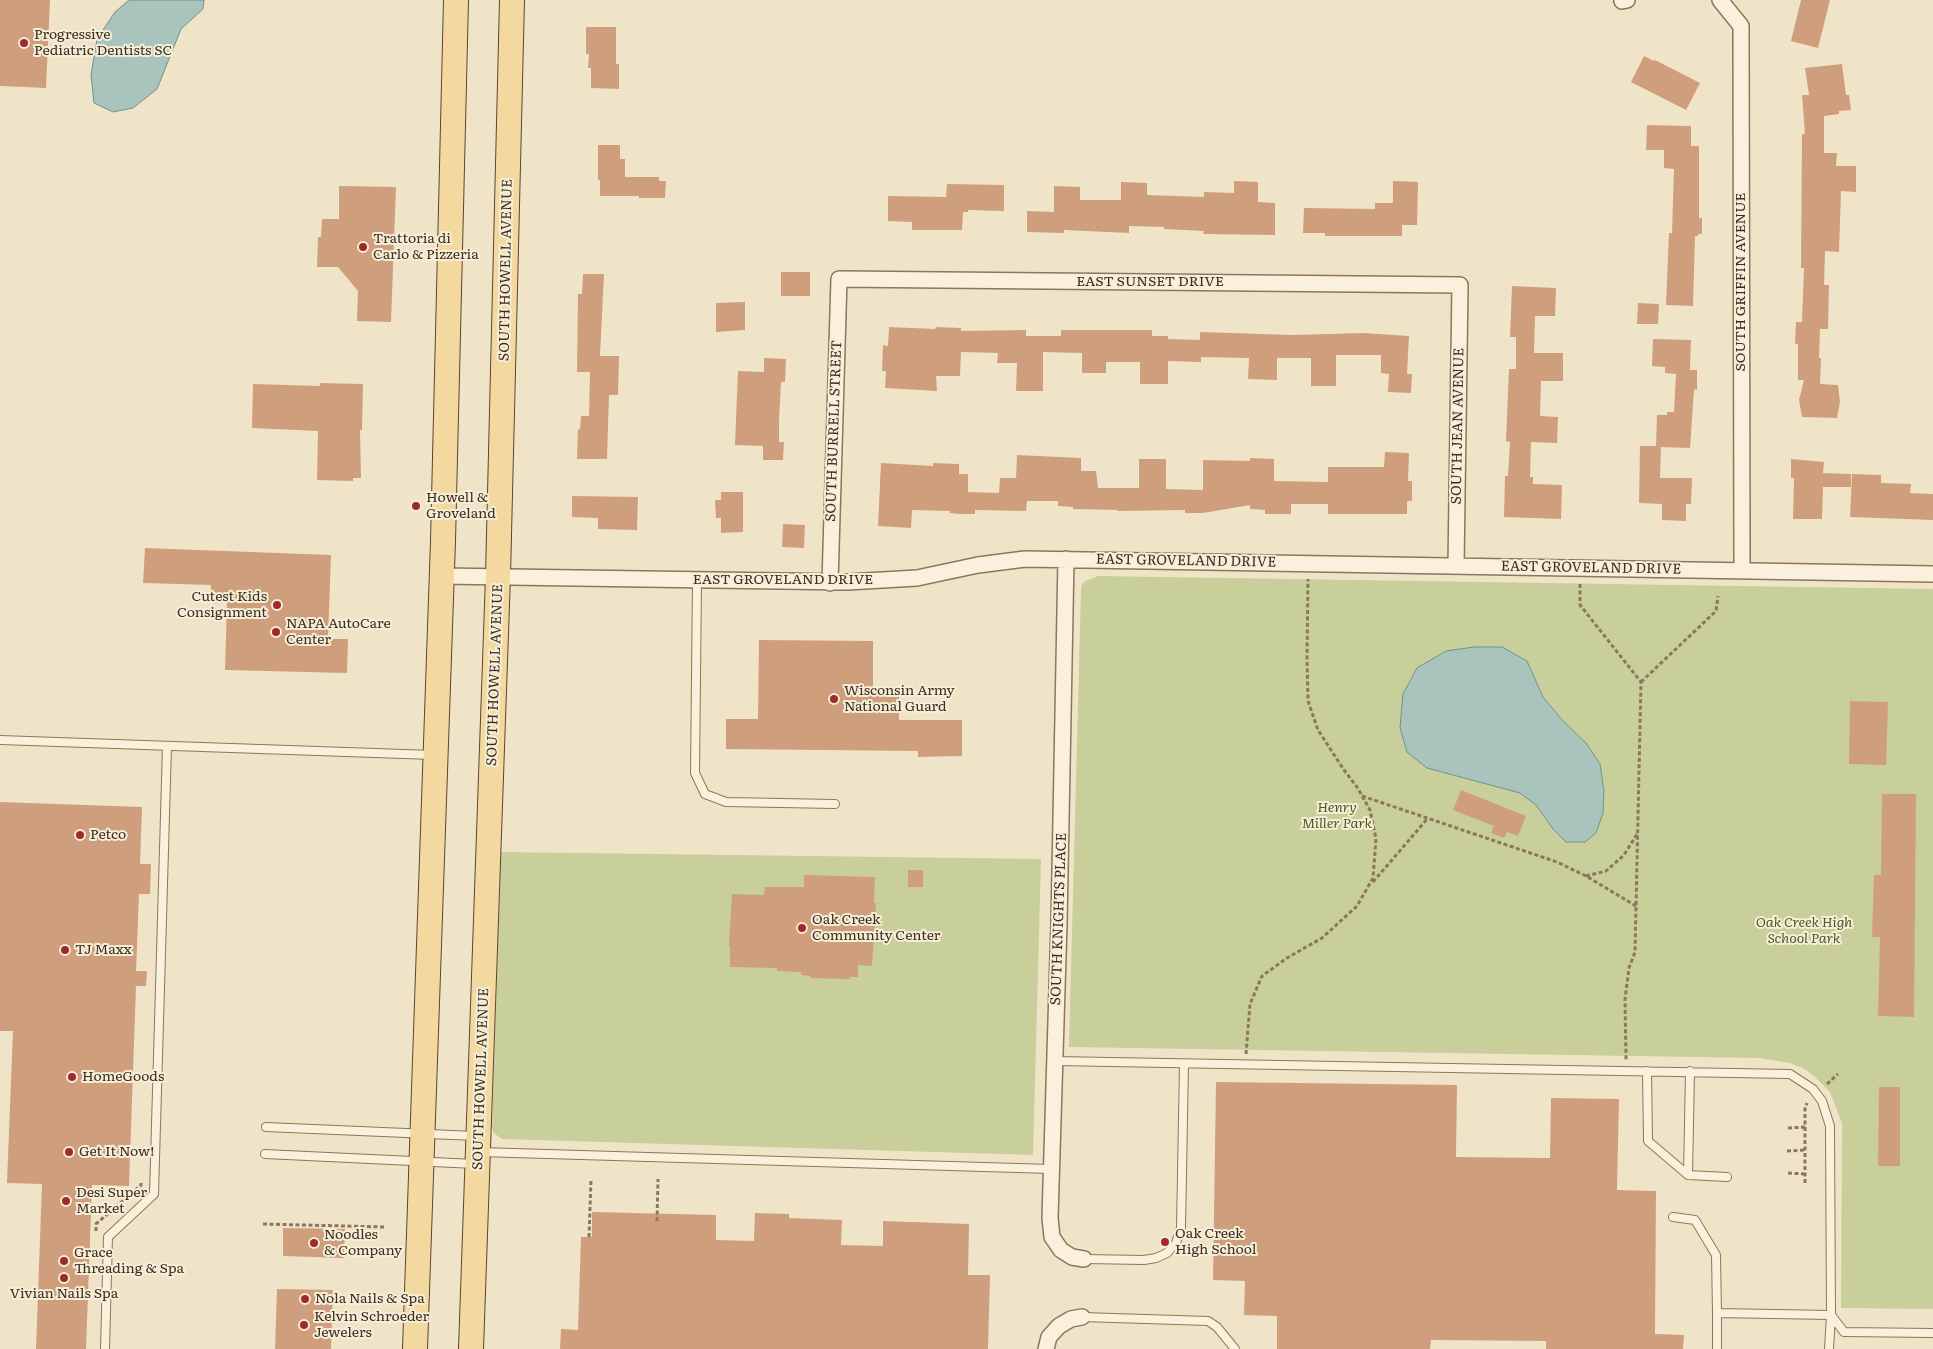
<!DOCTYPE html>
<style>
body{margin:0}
canvas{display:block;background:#f0e4c8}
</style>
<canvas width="1933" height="1349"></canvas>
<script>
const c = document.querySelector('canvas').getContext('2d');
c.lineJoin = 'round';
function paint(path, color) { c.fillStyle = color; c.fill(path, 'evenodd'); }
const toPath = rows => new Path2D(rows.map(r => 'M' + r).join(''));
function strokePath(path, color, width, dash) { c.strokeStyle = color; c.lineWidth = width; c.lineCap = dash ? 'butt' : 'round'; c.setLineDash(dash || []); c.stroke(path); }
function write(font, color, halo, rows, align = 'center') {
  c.font = font + ' Literata,serif'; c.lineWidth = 4; c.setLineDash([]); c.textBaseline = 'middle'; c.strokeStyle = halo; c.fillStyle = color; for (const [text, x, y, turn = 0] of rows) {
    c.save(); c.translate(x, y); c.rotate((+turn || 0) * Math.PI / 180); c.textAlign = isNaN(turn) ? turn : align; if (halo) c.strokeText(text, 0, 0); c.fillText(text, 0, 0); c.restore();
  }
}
paint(toPath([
 [1098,576,1933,589,1933,1309,1841,1308,1842,1123,1830,1092,1813,1075,1803,1068,1790,1063,1759,1058,1069,1047,1081,590,1082,585,1085,581],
 [501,852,1041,859,1033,1155,502,1139,499,1137,494,1133,492,1128]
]), '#c9cf9b');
const water = toPath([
 [129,0,204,0,203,9,181,29,157,89,133,108,113,112,94,103,91,75,97,39,115,12,129,0],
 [1474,647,1502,647,1527,661,1543,697,1563,721,1586,743,1600,764,1604,791,1603,813,1596,833,1585,842,1566,842,1553,829,1536,805,1520,793,1427,768,1407,752,1400,728,1403,694,1417,668,1446,651,1474,647]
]);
paint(water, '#a9c4bc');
strokePath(water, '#6f938a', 1);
paint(toPath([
 [0,0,50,0,46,88,0,86],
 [1801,0,1830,0,1818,48,1791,41],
 [586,27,616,27,616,64,619,64,619,89,591,88,591,68,588,68,589,54,586,54],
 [1644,56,1654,61,1655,60,1700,83,1686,110,1631,82],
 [1842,64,1846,95,1849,95,1851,110,1839,111,1839,114,1824,116,1824,153,1837,153,1836,166,1856,166,1856,192,1841,191,1839,252,1825,251,1824,285,1829,285,1828,329,1820,329,1819,358,1821,358,1820,384,1838,385,1840,402,1837,418,1802,417,1799,400,1804,380,1798,380,1798,344,1795,344,1796,322,1802,322,1804,268,1801,268,1802,134,1805,134,1802,95,1809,95,1805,68],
 [1647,125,1691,126,1691,146,1699,146,1699,218,1702,218,1702,234,1698,234,1698,236,1695,236,1693,306,1666,305,1669,233,1672,233,1674,169,1664,168,1664,150,1646,150],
 [598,145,620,145,620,159,625,159,625,177,659,177,659,181,666,181,665,198,639,198,639,196,600,196,600,180,598,180],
 [1234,181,1258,182,1258,202,1275,203,1275,235,1203,234,1204,231,1164,229,1164,227,1129,226,1129,233,1064,230,1064,233,1027,232,1027,211,1054,212,1054,186,1080,187,1080,200,1121,200,1121,182,1147,183,1147,195,1204,197,1204,192,1234,193],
 [1393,181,1418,182,1417,225,1402,225,1402,236,1325,236,1325,233,1303,233,1304,208,1375,209,1375,203,1393,203],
 [947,184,1004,185,1004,211,968,210,968,212,963,212,962,230,912,230,912,222,888,221,888,196,946,197],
 [339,186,396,187,391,322,357,321,358,291,338,267,317,267,318,237,321,237,322,219,339,219],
 [781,272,810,272,810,296,781,296],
 [583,274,604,274,600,356,619,356,618,395,609,395,607,459,577,459,578,429,580,430,581,416,589,416,590,372,577,372,578,294,582,294],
 [1512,286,1556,288,1555,316,1535,316,1534,353,1563,353,1563,381,1541,381,1540,416,1558,417,1557,443,1531,442,1530,477,1533,477,1533,484,1562,485,1561,519,1504,517,1505,476,1508,476,1510,442,1506,441,1509,369,1516,369,1516,337,1510,337],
 [745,302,745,330,716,332,716,303],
 [1638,303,1659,304,1658,324,1637,324],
 [889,327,935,329,936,327,961,328,961,331,1026,330,1026,336,1061,336,1061,330,1152,330,1152,336,1168,336,1168,339,1200,340,1200,332,1292,335,1364,333,1409,336,1407,374,1412,374,1411,393,1388,392,1389,374,1381,373,1381,355,1336,355,1336,386,1311,386,1311,358,1277,358,1277,380,1248,379,1249,358,1201,357,1201,362,1168,361,1168,384,1140,384,1140,362,1106,362,1106,373,1082,373,1082,353,1043,352,1043,391,1016,391,1017,363,997,363,998,353,961,352,960,376,936,376,937,391,885,388,886,371,882,371,883,345,888,346],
 [1653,339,1691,340,1690,370,1697,370,1697,390,1694,389,1690,448,1661,447,1660,478,1692,478,1691,504,1686,504,1686,521,1662,520,1662,504,1639,503,1640,446,1656,446,1657,415,1667,415,1667,412,1674,412,1676,374,1665,373,1665,367,1652,366],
 [764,358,786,359,785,382,781,382,779,420,779,442,784,442,783,460,763,460,763,446,735,445,738,371,764,372],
 [320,383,363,384,362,430,360,430,361,478,353,478,353,481,317,480,318,431,252,428,253,384,320,386],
 [1385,452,1409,453,1408,481,1412,481,1412,501,1407,501,1407,514,1328,514,1328,504,1291,504,1291,514,1265,514,1265,510,1250,509,1250,505,1203,513,1185,513,1185,510,1118,511,1118,510,1073,509,1073,507,1058,506,1058,501,1027,501,1026,511,975,510,975,514,958,514,950,513,950,511,912,510,911,528,878,526,881,463,933,466,933,463,959,464,959,474,968,474,968,492,999,493,1000,478,1016,478,1017,455,1081,458,1081,471,1096,471,1098,488,1139,488,1139,459,1166,459,1166,489,1203,490,1203,460,1250,461,1250,458,1274,459,1274,481,1328,482,1328,467,1384,467],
 [1791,459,1824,462,1823,473,1851,474,1851,487,1823,487,1822,519,1793,519,1794,478,1791,478],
 [1852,474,1881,475,1881,483,1911,484,1910,493,1933,494,1933,520,1850,517],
 [721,492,743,492,743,532,721,533,721,518,716,518,715,500,721,500],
 [572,496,638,497,637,530,598,529,598,518,572,517],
 [783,524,805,525,804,548,782,547],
 [145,548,331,555,328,639,348,639,347,673,225,670,227,603,210,602,211,585,143,583],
 [759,640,873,641,873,691,899,692,899,720,962,720,962,756,918,757,918,751,726,749,726,719,758,719],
 [1850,701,1888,702,1886,765,1849,764],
 [1461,790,1526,816,1518,836,1507,832,1504,838,1491,833,1494,826,1453,810],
 [1882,794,1916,794,1914,1017,1878,1016,1880,937,1872,937,1874,875,1881,875],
 [0,802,142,807,140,864,151,864,150,894,139,894,136,971,147,971,146,986,136,986,129,1186,92,1185,86,1349,36,1349,42,1184,7,1183,13,1031,0,1031],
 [908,870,923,870,923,887,908,887],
 [804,875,875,877,874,903,876,903,872,966,858,965,858,977,850,977,850,979,810,978,810,976,801,975,801,972,777,971,777,968,730,967,730,946,729,946,732,894,764,895,765,887,804,887],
 [1216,1082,1457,1085,1456,1157,1550,1158,1551,1098,1619,1099,1617,1190,1656,1191,1655,1334,1684,1335,1683,1349,1546,1349,1546,1341,1431,1340,1430,1349,1277,1349,1277,1316,1244,1315,1245,1281,1213,1280],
 [1879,1087,1900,1087,1900,1166,1878,1166],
 [592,1212,716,1215,716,1240,754,1241,755,1213,789,1214,789,1218,842,1220,841,1245,883,1246,883,1221,969,1224,968,1275,990,1275,988,1349,560,1349,561,1329,578,1330,581,1237,592,1237],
 [283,1228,345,1229,344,1258,283,1256],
 [277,1289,333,1290,331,1349,275,1349]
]), '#cf9f7d');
const lane = toPath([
 [697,580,695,773,705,794,726,802,835,804],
 [0,740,433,755],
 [1054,1061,1790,1074,1813,1089,1822,1101,1830,1126,1831,1315,1844,1332,1933,1333],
 [1647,1071,1648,1141,1688,1175],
 [1690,1071,1688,1175,1727,1177],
 [266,1127,476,1136],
 [480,1152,1051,1169],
 [265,1154,475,1164],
 [1673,1217,1695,1220,1716,1255,1717,1313,1831,1315,1829,1349],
 [1084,1259,1144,1260,1156,1258,1167,1253,1176,1243,1181,1228,1184,1064],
 [1717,1313,1717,1349],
 [1082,1317,1208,1321,1217,1327,1235,1349],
 [105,1349,108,1237,154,1194,167,746]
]);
const street = toPath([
 [1720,0,1741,26,1742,570],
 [1622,1,1627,0],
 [1066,559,1059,923,1050,1218,1052,1237,1061,1250,1072,1257,1084,1259],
 [441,576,848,582,917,578,978,565,1025,559,1933,574],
 [830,583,839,279,1460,285,1456,566],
 [1046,1349,1049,1337,1059,1326,1071,1319,1082,1317]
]);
const primary = toPath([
 [415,1349,443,541,456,0],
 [471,1349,498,576,512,0]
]);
strokePath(lane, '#8d765c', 10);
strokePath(street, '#8d765c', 18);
strokePath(primary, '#5b4430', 26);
strokePath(toPath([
 [1580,584,1580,605,1641,682,1635,952,1629,968,1625,999,1626,1060],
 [1641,682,1716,611,1718,596],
 [1362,796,1557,862,1586,876,1636,906],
 [1586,876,1606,871,1624,855,1637,834],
 [1373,882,1428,818],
 [1246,1054,1250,1004,1262,976,1287,958,1322,938,1357,906,1373,878,1376,839,1370,810,1357,787,1344,770,1318,730,1308,701,1307,658,1308,579],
 [1827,1084,1838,1074],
 [1788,1128,1805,1127],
 [1787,1151,1805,1150],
 [1788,1173,1805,1174],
 [1805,1183,1805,1109,1807,1103],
 [657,1221,658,1179],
 [263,1224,385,1227],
 [96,1231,96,1224,141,1185,141,1183],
 [589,1237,591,1180]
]), '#8d765c', 3, [4, 2.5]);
strokePath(lane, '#faf1dc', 8);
strokePath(street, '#faf1dc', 15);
strokePath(primary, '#f3d9a0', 24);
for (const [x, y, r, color] of [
 [24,43,5,"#9e2a2b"],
 [363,247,5,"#9e2a2b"],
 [416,506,5,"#9e2a2b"],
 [277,605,5,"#9e2a2b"],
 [276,632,5,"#9e2a2b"],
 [834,699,5,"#9e2a2b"],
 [80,835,5,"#9e2a2b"],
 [802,928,5,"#9e2a2b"],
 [65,950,5,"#9e2a2b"],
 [72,1077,5,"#9e2a2b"],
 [69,1152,5,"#9e2a2b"],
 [66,1201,5,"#9e2a2b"],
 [1165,1242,5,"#9e2a2b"],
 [314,1243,5,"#9e2a2b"],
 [64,1261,5,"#9e2a2b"],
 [64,1278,5,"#9e2a2b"],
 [305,1299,5,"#9e2a2b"],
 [304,1325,5,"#9e2a2b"]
]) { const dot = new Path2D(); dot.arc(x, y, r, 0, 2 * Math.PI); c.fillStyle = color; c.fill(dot); strokePath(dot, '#f7eed8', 2); }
write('14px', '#3d2e20', '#f7eed8', [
 ["Progressive",34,35],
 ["Pediatric Dentists SC",34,51],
 ["Trattoria di",373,239],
 ["Carlo & Pizzeria",373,255],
 ["Howell &",426,498],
 ["Groveland",426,514],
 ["Cutest Kids",267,597,"right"],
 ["Consignment",267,613,"right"],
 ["NAPA AutoCare",286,624],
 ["Center",286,640],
 ["Wisconsin Army",844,691],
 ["National Guard",844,707],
 ["Petco",90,835],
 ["Oak Creek",812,920],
 ["Community Center",812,936],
 ["TJ Maxx",75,950],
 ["HomeGoods",82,1077],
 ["Get It Now!",79,1152],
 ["Desi Super",76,1193],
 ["Market",76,1209],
 ["Oak Creek",1175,1234],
 ["High School",1175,1250],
 ["Noodles",324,1235],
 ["& Company",324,1251],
 ["Grace",74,1253],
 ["Threading & Spa",74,1269],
 ["Vivian Nails Spa",64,1294,"center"],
 ["Nola Nails & Spa",315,1299],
 ["Kelvin Schroeder",314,1317],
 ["Jewelers",314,1333]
], 'left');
write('14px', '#3d2e20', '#f7eed8', [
 ["SOUTH HOWELL AVENUE",506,270,-89],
 ["EAST SUNSET DRIVE",1150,282],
 ["SOUTH GRIFFIN AVENUE",1741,282,-90],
 ["SOUTH JEAN AVENUE",1458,426,-89],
 ["SOUTH BURRELL STREET",834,431,-88],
 ["EAST GROVELAND DRIVE",1186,561,1],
 ["EAST GROVELAND DRIVE",1591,568,1],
 ["EAST GROVELAND DRIVE",783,580],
 ["SOUTH HOWELL AVENUE",495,675,-88],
 ["SOUTH KNIGHTS PLACE",1059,919,-88],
 ["SOUTH HOWELL AVENUE",481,1079,-88]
]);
write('italic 14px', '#4d5a26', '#f7eed8', [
 ["Henry",1337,808],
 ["Miller Park",1337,824],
 ["Oak Creek High",1804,923],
 ["School Park",1804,939]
]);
</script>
